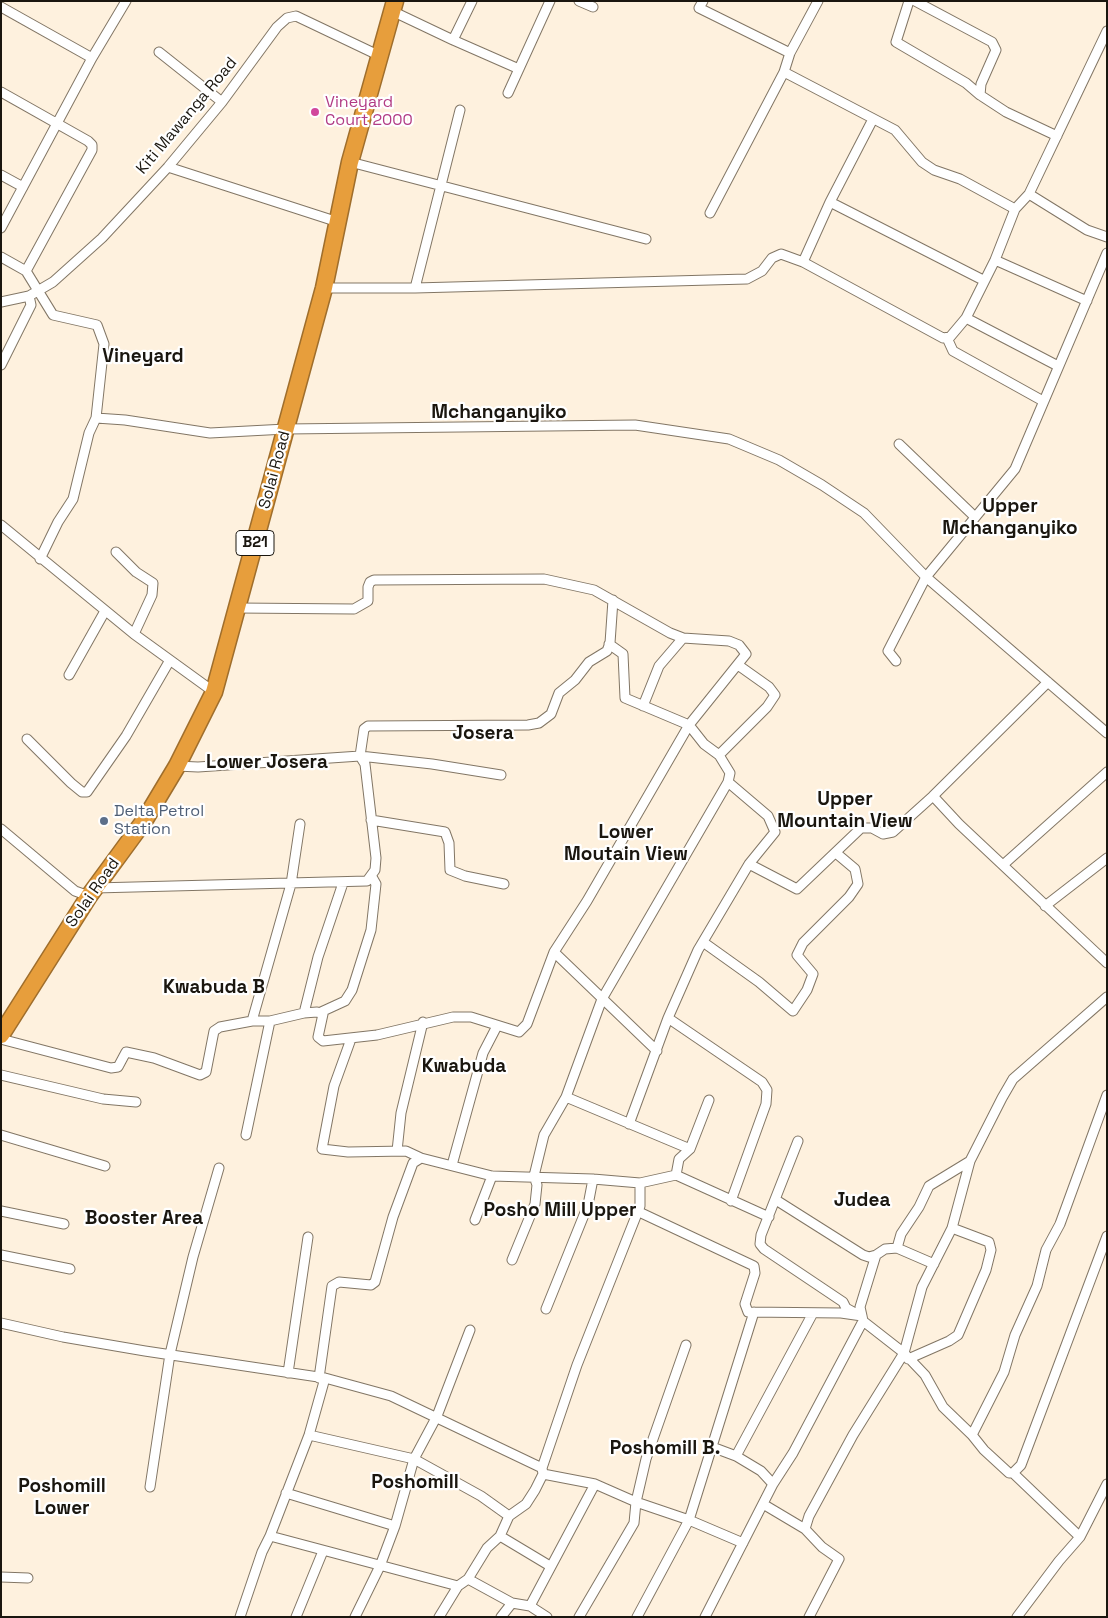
<!DOCTYPE html>
<style>
body{margin:0}
#map{position:relative;width:1108px;height:1618px;overflow:hidden;background:#fef1de;font-family:"Space Grotesk",sans-serif}
canvas{display:block}
.frame{position:absolute;inset:0;border:2px solid #1a160f;pointer-events:none}
</style>
<div id="map">
<canvas width="1108" height="1618"></canvas>
<div class="frame"></div>
</div>
<script>
const c = document.querySelector('canvas').getContext('2d');
c.lineJoin = 'round';
const toPath = rows => new Path2D(rows.map(r => 'M' + r).join(''));
function strokePath(path, color, width, dash) { c.strokeStyle = color; c.lineWidth = width; c.lineCap = dash ? 'butt' : 'round'; c.setLineDash(dash || []); c.stroke(path); }
function write(font, color, halo, rows, align = 'center') {
  c.font = font + ' "Space Grotesk",sans-serif'; c.lineWidth = 4.5; c.setLineDash([]); c.textBaseline = 'middle'; c.strokeStyle = halo; c.fillStyle = color; for (const [text, x, y, turn = 0] of rows) {
    c.save(); c.translate(x, y); c.rotate((+turn || 0) * Math.PI / 180); c.textAlign = isNaN(turn) ? turn : align; if (halo) c.strokeText(text, 0, 0); c.fillText(text, 0, 0); c.restore();
  }
}
const street = toPath([
 [579,1,593,7],
 [703,1,699,8,790,53],
 [909,1,896,42,966,83,980,95],
 [915,1,992,42,996,50,981,84,980,95,1006,112,1057,136],
 [1,7,92,58],
 [392,11,453,40,472,1],
 [453,40,519,69],
 [159,52,222,102],
 [784,72,895,130,922,162,934,170,960,179,1015,209,1029,194,1107,31],
 [1,92,88,141,92,145,92,150,26,271,1,257],
 [508,93,550,1],
 [350,162,646,239],
 [168,167,338,222],
 [1,175,23,187],
 [1029,194,1087,230,1107,237],
 [830,202,983,280],
 [710,213,784,72,790,53,818,1],
 [1,228,92,58,126,1],
 [995,260,1087,301],
 [803,262,830,202,873,119],
 [26,271,53,315,97,325,104,344,96,418],
 [324,288,415,288,747,279,762,271,772,258,781,254,803,262,943,338,950,337,966,318,1058,366],
 [415,288,460,110],
 [1,302,29,296,53,282,102,238,168,167,222,102,277,27,287,18,296,16,380,56],
 [966,318,995,260,1015,209],
 [947,338,953,351,1043,401],
 [1,365,31,305,29,296],
 [899,444,975,517],
 [1,525,134,634,214,692],
 [116,552,136,572,153,583,152,595,134,634],
 [40,559,58,522,73,499,89,433,96,418,125,420,210,433,286,429,635,425,729,439,779,460,822,485,864,513,926,577,1107,733],
 [237,608,354,609,368,601,368,587,370,582,374,580,544,579,594,590,670,633,683,638,729,641,739,645,746,654,689,725,704,744,719,755,730,773,728,782,602,999,566,1097,544,1135,534,1176,537,1185,535,1204,512,1260],
 [896,661,888,651,926,577,1015,469,1107,253],
 [69,675,105,611],
 [643,706,659,666,683,638],
 [27,739,71,783,82,792,87,792,126,736,170,660],
 [719,755,767,707,775,695,769,687,738,665],
 [177,766,198,767,360,756,432,764,501,775],
 [933,796,1048,682],
 [371,820,445,832,449,843,450,870,465,876,504,884],
 [1,829,75,891,89,896],
 [749,864,797,889,861,828,872,828,883,834,893,832,933,796,959,824,1107,963],
 [1003,865,1107,772],
 [95,888,367,881,375,870,376,858,365,764,360,756,364,729,368,726,528,725,539,723,551,714,559,693,575,680,589,662,607,651,610,643,613,600],
 [1045,906,1107,858],
 [703,942,759,982,793,1011,807,990,813,974,797,955,803,943,849,897,858,884,855,869,836,853],
 [554,952,657,1051],
 [321,1012,345,1001,352,990,371,930,376,884,372,877],
 [304,1013,318,957,343,883],
 [668,1018,762,1082,767,1090,766,1104,731,1201],
 [252,1021,291,884,300,824],
 [1,1039,111,1068,118,1067,126,1052,154,1058,200,1075,206,1072,214,1031,220,1027,252,1021,270,1021,304,1013,317,1012,323,1014,318,1037,323,1041,377,1035,453,1017,471,1017,519,1032,527,1024,554,952,587,901,689,725,625,698,623,654,609,644],
 [351,1039,334,1086,322,1149,348,1152,406,1151,421,1158],
 [1,1075,103,1099,136,1102],
 [566,1097,690,1149],
 [629,1124,668,1018,698,950,749,864,775,832,768,816,728,782],
 [1,1135,105,1166],
 [246,1135,270,1021],
 [798,1141,761,1235,760,1244,764,1249,843,1302,846,1308,855,1313],
 [397,1151,401,1113,423,1022],
 [452,1165,483,1053,497,1026],
 [676,1175,679,1159,690,1149,709,1100],
 [776,1200,863,1255,869,1257,876,1255,885,1249,897,1248,934,1264],
 [1,1211,64,1224],
 [637,1211,754,1266,755,1273,745,1304,748,1312,841,1313,862,1316,863,1321,904,1353,925,1375,943,1407,972,1435,984,1450,1009,1473,1013,1473,1021,1465,1107,1236],
 [475,1220,492,1176],
 [897,1248,901,1234,919,1207,929,1186,970,1161],
 [1,1255,70,1269],
 [546,1309,588,1205,593,1179],
 [862,1316,860,1307,876,1255],
 [1,1323,63,1337,145,1351,325,1378,391,1396,542,1468],
 [908,1359,949,1341,958,1335,986,1270,991,1250,989,1242,952,1228],
 [288,1373,308,1237],
 [319,1378,332,1286,339,1282,371,1285,375,1282,393,1217,413,1163,421,1158,492,1176,593,1179,640,1183,676,1175,769,1217],
 [309,1435,414,1459,481,1496,509,1516],
 [972,1435,1004,1372,1015,1335,1037,1286,1046,1250,1060,1224,1107,1095],
 [712,1447,736,1456,761,1471,773,1484],
 [736,1456,813,1313],
 [1013,1473,1080,1537],
 [543,1474,595,1484,636,1502,689,1520,743,1543],
 [150,1487,170,1354,193,1257,219,1168],
 [286,1493,395,1526],
 [763,1504,805,1529,822,1547,839,1559,809,1617],
 [805,1529,809,1516,853,1435,904,1353,922,1287,952,1228,970,1161,1002,1098,1013,1079,1107,997],
 [270,1536,309,1435,325,1378],
 [500,1536,550,1566],
 [1,1577,28,1578],
 [468,1579,512,1603,530,1606,547,1617],
 [530,1606,595,1484],
 [240,1617,262,1552,270,1536,458,1586],
 [296,1617,323,1551],
 [355,1617,380,1566,395,1526,414,1459,437,1416,470,1330],
 [439,1617,458,1586,468,1579,487,1548,500,1536,509,1516,526,1504,535,1490,543,1474,542,1468,577,1365,640,1206,640,1183],
 [501,1617,512,1603],
 [579,1617,634,1523,636,1502,646,1459,686,1345],
 [637,1617,689,1520,754,1312],
 [705,1617,773,1484,793,1453,863,1321],
 [1017,1617,1059,1561,1080,1537,1107,1484]
]);
const highway = toPath([
 [1,1035,89,896,144,821,177,766,214,692,324,288,350,162,395,1]
]);
strokePath(street, '#827665', 11);
strokePath(highway, '#9f6e2c', 19);
strokePath(street, '#fff', 9);
strokePath(highway, '#e79e3c', 16);
for (const [x, y, r, color] of [
 [315,112,5,"#d1479c"],
 [104,821,5,"#5c6f8a"]
]) { const dot = new Path2D(); dot.arc(x, y, r, 0, 2 * Math.PI); c.fillStyle = color; c.fill(dot); strokePath(dot, '#fff', 2); }
for (const [x, y, w] of [
 [255,543,38]
]) { const box = new Path2D(); box.roundRect(x - w / 2, y - 12.5, w, 25, 4); c.fillStyle = '#fff'; c.fill(box); strokePath(box, '#1a160f', 1); }
write('bold 15px', '#1a160f', null, [
 ["B21",255,543]
]);
write('16px', '#b23c85', '#fff', [
 ["Vineyard",325,103],
 ["Court 2000",325,121]
], 'left');
write('16px', '#1a160f', '#fff', [
 ["Kiti Mawanga Road",187,116,-50],
 ["Solai Road",275,470,-75],
 ["Solai Road",93,893,-55]
]);
write('16px', '#4e5e75', '#fff', [
 ["Delta Petrol",114,812],
 ["Station",114,830]
], 'left');
write('bold 19px', '#1a160f', '#fff', [
 ["Vineyard",143,357],
 ["Mchanganyiko",499,413],
 ["Upper",1010,507],
 ["Mchanganyiko",1010,529],
 ["Josera",483,734],
 ["Lower Josera",267,763],
 ["Upper",845,800],
 ["Mountain View",845,822],
 ["Lower",626,833],
 ["Moutain View",626,855],
 ["Kwabuda B",214,988],
 ["Kwabuda",464,1067],
 ["Judea",862,1201],
 ["Posho Mill Upper",560,1211],
 ["Booster Area",144,1219],
 ["Poshomill B.",665,1449],
 ["Poshomill",415,1483],
 ["Poshomill",62,1487],
 ["Lower",62,1509]
]);
</script>
